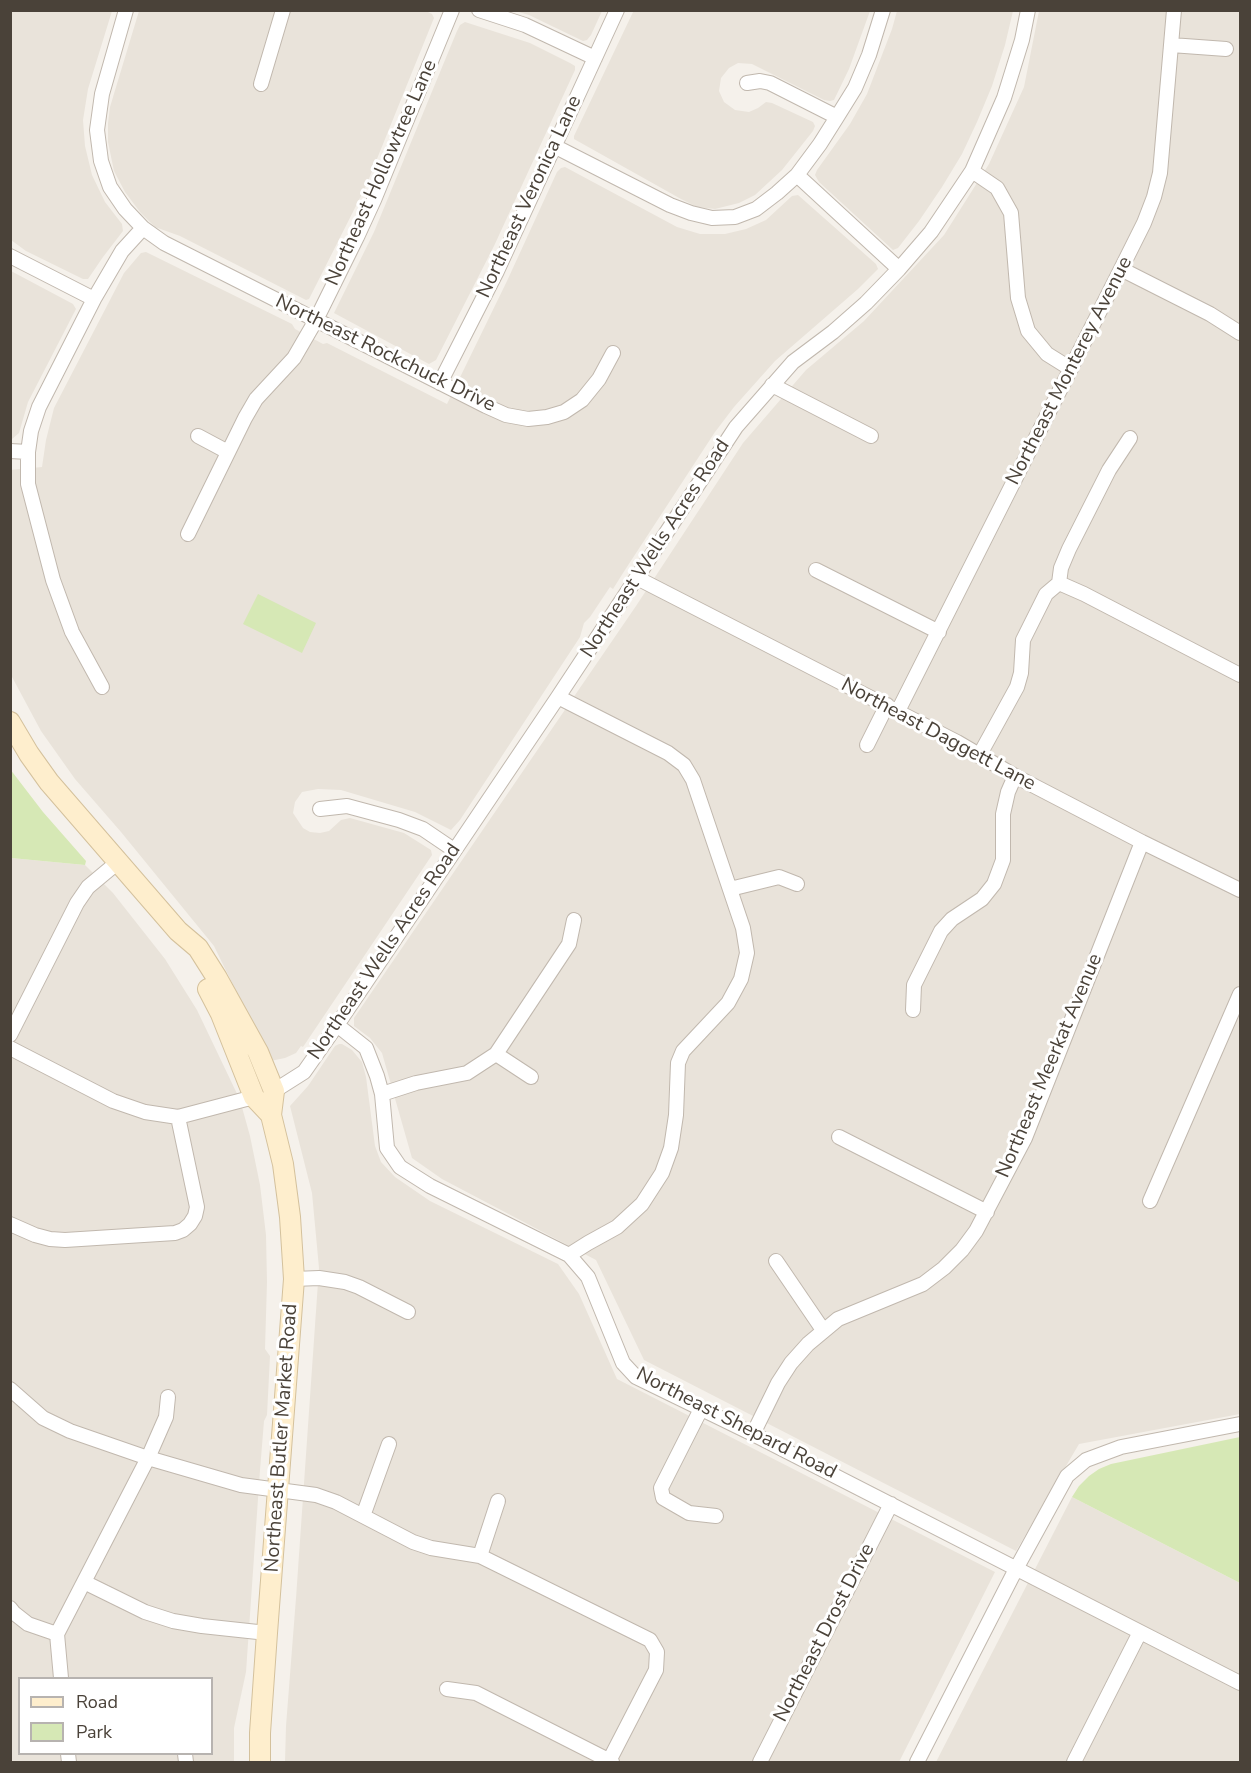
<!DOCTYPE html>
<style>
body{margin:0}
#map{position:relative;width:1251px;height:1773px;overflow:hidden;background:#f5f1eb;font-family:"Nunito Sans",sans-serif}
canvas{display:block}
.frame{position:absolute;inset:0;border:12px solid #4a4239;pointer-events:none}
.legend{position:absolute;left:18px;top:1677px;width:195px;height:78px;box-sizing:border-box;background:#fff;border:2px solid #b7b3b0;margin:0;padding:8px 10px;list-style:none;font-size:18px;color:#4a4239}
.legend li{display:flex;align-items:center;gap:12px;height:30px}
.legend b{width:30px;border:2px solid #b7b3b0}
</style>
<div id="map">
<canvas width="1251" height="1773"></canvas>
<div class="frame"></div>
<ul class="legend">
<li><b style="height:8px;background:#feeecd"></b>Road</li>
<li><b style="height:16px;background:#d6e8b5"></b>Park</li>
</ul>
</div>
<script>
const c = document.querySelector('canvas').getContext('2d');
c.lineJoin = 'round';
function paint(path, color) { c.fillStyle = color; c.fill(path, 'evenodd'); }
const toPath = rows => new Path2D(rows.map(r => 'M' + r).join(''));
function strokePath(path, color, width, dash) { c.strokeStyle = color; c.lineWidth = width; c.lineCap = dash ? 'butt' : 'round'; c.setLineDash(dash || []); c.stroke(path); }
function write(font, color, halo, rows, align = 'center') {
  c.font = font + ' "Nunito Sans",sans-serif'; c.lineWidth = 6; c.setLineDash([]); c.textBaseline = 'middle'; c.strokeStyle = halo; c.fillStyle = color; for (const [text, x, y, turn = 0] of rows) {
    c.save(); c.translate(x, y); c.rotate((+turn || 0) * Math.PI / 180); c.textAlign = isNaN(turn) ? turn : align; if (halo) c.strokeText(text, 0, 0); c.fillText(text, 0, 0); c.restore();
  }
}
paint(toPath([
 [11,10,112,11,88,89,83,120,85,146,92,175,105,202,122,224,123,231,103,257,88,279,83,279,26,251,11,240],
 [424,10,432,14,434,18,366,186,309,299,306,300,180,236,155,227,140,212,125,192,114,171,108,142,108,123,110,107,139,11],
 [634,10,870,10,870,11,849,69,834,100,830,101,824,100,752,64,738,63,729,68,721,78,719,91,724,102,735,110,749,112,758,108,766,102,772,103,813,122,815,126,813,131,782,170,755,195,739,203,715,209,697,207,681,199,574,139,574,136],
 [515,11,602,11,591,35,587,40,583,41,529,15],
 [897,11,1013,11,1005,45,992,86,977,122,962,154,942,187,919,221,898,248,893,250,819,182,815,175,817,170,850,124,867,94,892,29],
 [1039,11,1240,11,1240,1414,1079,1444,1016,1551,644,1360,596,1260,442,1179,412,1158,382,1053,370,1038,354,1026,354,1018,636,606,743,443,806,370,864,321,944,235,989,164,1024,87],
 [465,22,530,43,570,63,575,66,575,70,494,246,436,360,429,364,334,313,374,232,457,31,460,25],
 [565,167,677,227,700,234,725,234,746,229,766,220,792,196,798,195,876,264,878,269,858,289,775,361,734,407,715,432,623,573,613,589,610,587,590,617,584,623,580,637,460,820,451,830,415,812,341,790,318,789,302,792,295,802,293,813,303,828,310,832,320,833,329,831,341,820,350,818,404,833,431,850,432,855,303,1047,301,1046,296,1053,285,1058,270,1061,214,946,121,832,75,779,41,731,11,675,10,470,42,467,46,440,54,408,124,273,141,253,146,252,292,324,295,329,323,344,327,343,447,404,507,281,557,172,561,168],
 [11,271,73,304,76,309,28,402,19,433,12,439,10,438],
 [11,858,85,865,113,893,165,959,197,1010,240,1100,250,1136,260,1185,266,1235,267,1282,265,1349,270,1356,267,1415,264,1421,260,1470,246,1672,234,1728,234,1762,11,1762],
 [20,1678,212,1678,212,1754,20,1754],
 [339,1044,342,1044,352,1050,362,1062,366,1077,375,1146,381,1162,395,1177,430,1201,558,1264,579,1294,617,1379,995,1572,899,1762,285,1762,286,1726,296,1598,319,1268,312,1193,290,1106,308,1086,335,1046],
 [1072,1497,1240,1583,1240,1762,936,1762]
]), '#e9e3da');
paint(toPath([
 [258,594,316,623,302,653,243,624],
 [10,769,43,812,86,861,85,865,11,858],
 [1240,1437,1240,1583,1072,1497,1079,1486,1089,1476,1099,1469,1111,1464]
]), '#d6e8b5');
const minor = toPath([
 [126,10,102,94,97,130,101,161,110,187,125,209,143,228,164,243,486,406,506,415,528,419,547,417,564,412,582,400,599,379,613,353],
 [479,10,525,25,595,58],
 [1171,45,1226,49],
 [747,83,760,81,770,83,837,117],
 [261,84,283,10],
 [554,146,670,205,691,213,712,218,735,217,756,209,777,193,797,175,820,144,837,117,855,88,869,55,883,10],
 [972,171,997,188,1011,213,1018,298,1028,331,1047,354,1071,369],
 [797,175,899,269],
 [10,256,94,299],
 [1121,269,1210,314,1240,333],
 [440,383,497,271,617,10],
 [772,385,871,436],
 [198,436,228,452],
 [10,451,28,452],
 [188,534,245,418,256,399,294,358,316,320,357,237,374,200,452,10],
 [816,570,939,632],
 [637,578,957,742,1015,776,1142,842,1240,890],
 [1059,583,1061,568,1069,549,1109,470,1130,438],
 [102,687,72,632,53,580,28,484,28,452,31,431,39,407,94,299,122,251,143,228],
 [558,697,668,753,684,765,693,780,743,928,747,953,741,979,728,1003,683,1051,678,1063,676,1115,671,1148,662,1173,642,1204,617,1227,588,1243,569,1255],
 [898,711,1121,269,1144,223,1154,197,1160,173,1174,10],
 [867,745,887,705],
 [979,756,1017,687,1021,673,1023,640,1046,594,1059,583,1084,594,1240,675],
 [320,809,347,806,399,820,423,829,454,850],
 [730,889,779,877,797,884],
 [913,1010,914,985,941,931,952,919,982,899,994,884,1003,860,1003,814,1008,792,1015,776],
 [337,1025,366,1048,377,1076,382,1094,387,1148,400,1167,430,1186,569,1255,588,1277,623,1363,636,1377,753,1434,1240,1683],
 [10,1035,77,903,88,887,118,862],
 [10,1048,113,1101,145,1112,178,1117,254,1097],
 [496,1054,531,1077],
 [274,1091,304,1072,337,1025,558,697,736,427,793,362,833,332,866,303,899,269,931,232,972,171,1004,98,1022,40,1028,10],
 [382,1094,416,1083,467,1073,496,1054,569,944,574,920],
 [839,1137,987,1212],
 [1150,1201,1240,994],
 [10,1224,35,1235,50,1239,65,1240,175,1233,183,1230,190,1224,195,1216,197,1207,178,1117],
 [776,1261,823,1330],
 [294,1279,319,1278,345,1282,359,1287,408,1312],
 [10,1389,43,1418,70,1431,148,1458,241,1485,316,1495,336,1502,413,1542,431,1548,480,1556,650,1640,657,1652,656,1670,609,1761],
 [701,1409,661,1488,663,1498,689,1513,716,1516],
 [753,1434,778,1383,791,1363,808,1344,838,1319,923,1284,944,1268,962,1250,976,1231,1025,1138,1142,842],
 [363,1516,389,1444],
 [480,1556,498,1501],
 [84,1582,145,1612,173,1621,202,1626,267,1633],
 [10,1608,14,1613,28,1624,57,1634],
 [61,1678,57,1634,148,1458,166,1417,168,1397],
 [447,1689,476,1693,612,1762],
 [68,1754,69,1762],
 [185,1754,186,1762],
 [760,1762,891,1504],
 [917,1762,1016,1569,1067,1476,1086,1460,1121,1447,1240,1424],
 [1074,1762,1140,1632]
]);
const secondary = toPath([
 [10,722,29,754,49,782,178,931,198,948,217,978,258,1052,274,1091,271,1115,283,1164,290,1217,294,1279,267,1633,260,1733,260,1762],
 [208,989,221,1014,254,1097,271,1115]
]);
strokePath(minor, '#c1b8ae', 16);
strokePath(secondary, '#d4c19c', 22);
strokePath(minor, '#fff', 14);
strokePath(secondary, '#feeecd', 20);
write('20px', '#4a4239', '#fff', [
 ["Northeast Hollowtree Lane",382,173,-66],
 ["Northeast Veronica Lane",530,197,-65],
 ["Northeast Rockchuck Drive",385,354,26],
 ["Northeast Monterey Avenue",1070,371,-63],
 ["Northeast Wells Acres Road",656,549,-57],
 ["Northeast Daggett Lane",938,735,28],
 ["Northeast Wells Acres Road",385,952,-56],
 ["Northeast Meerkat Avenue",1050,1066,-67],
 ["Northeast Shepard Road",736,1424,27],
 ["Northeast Butler Market Road",282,1438,-86],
 ["Northeast Drost Drive",825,1633,-63]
]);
</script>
